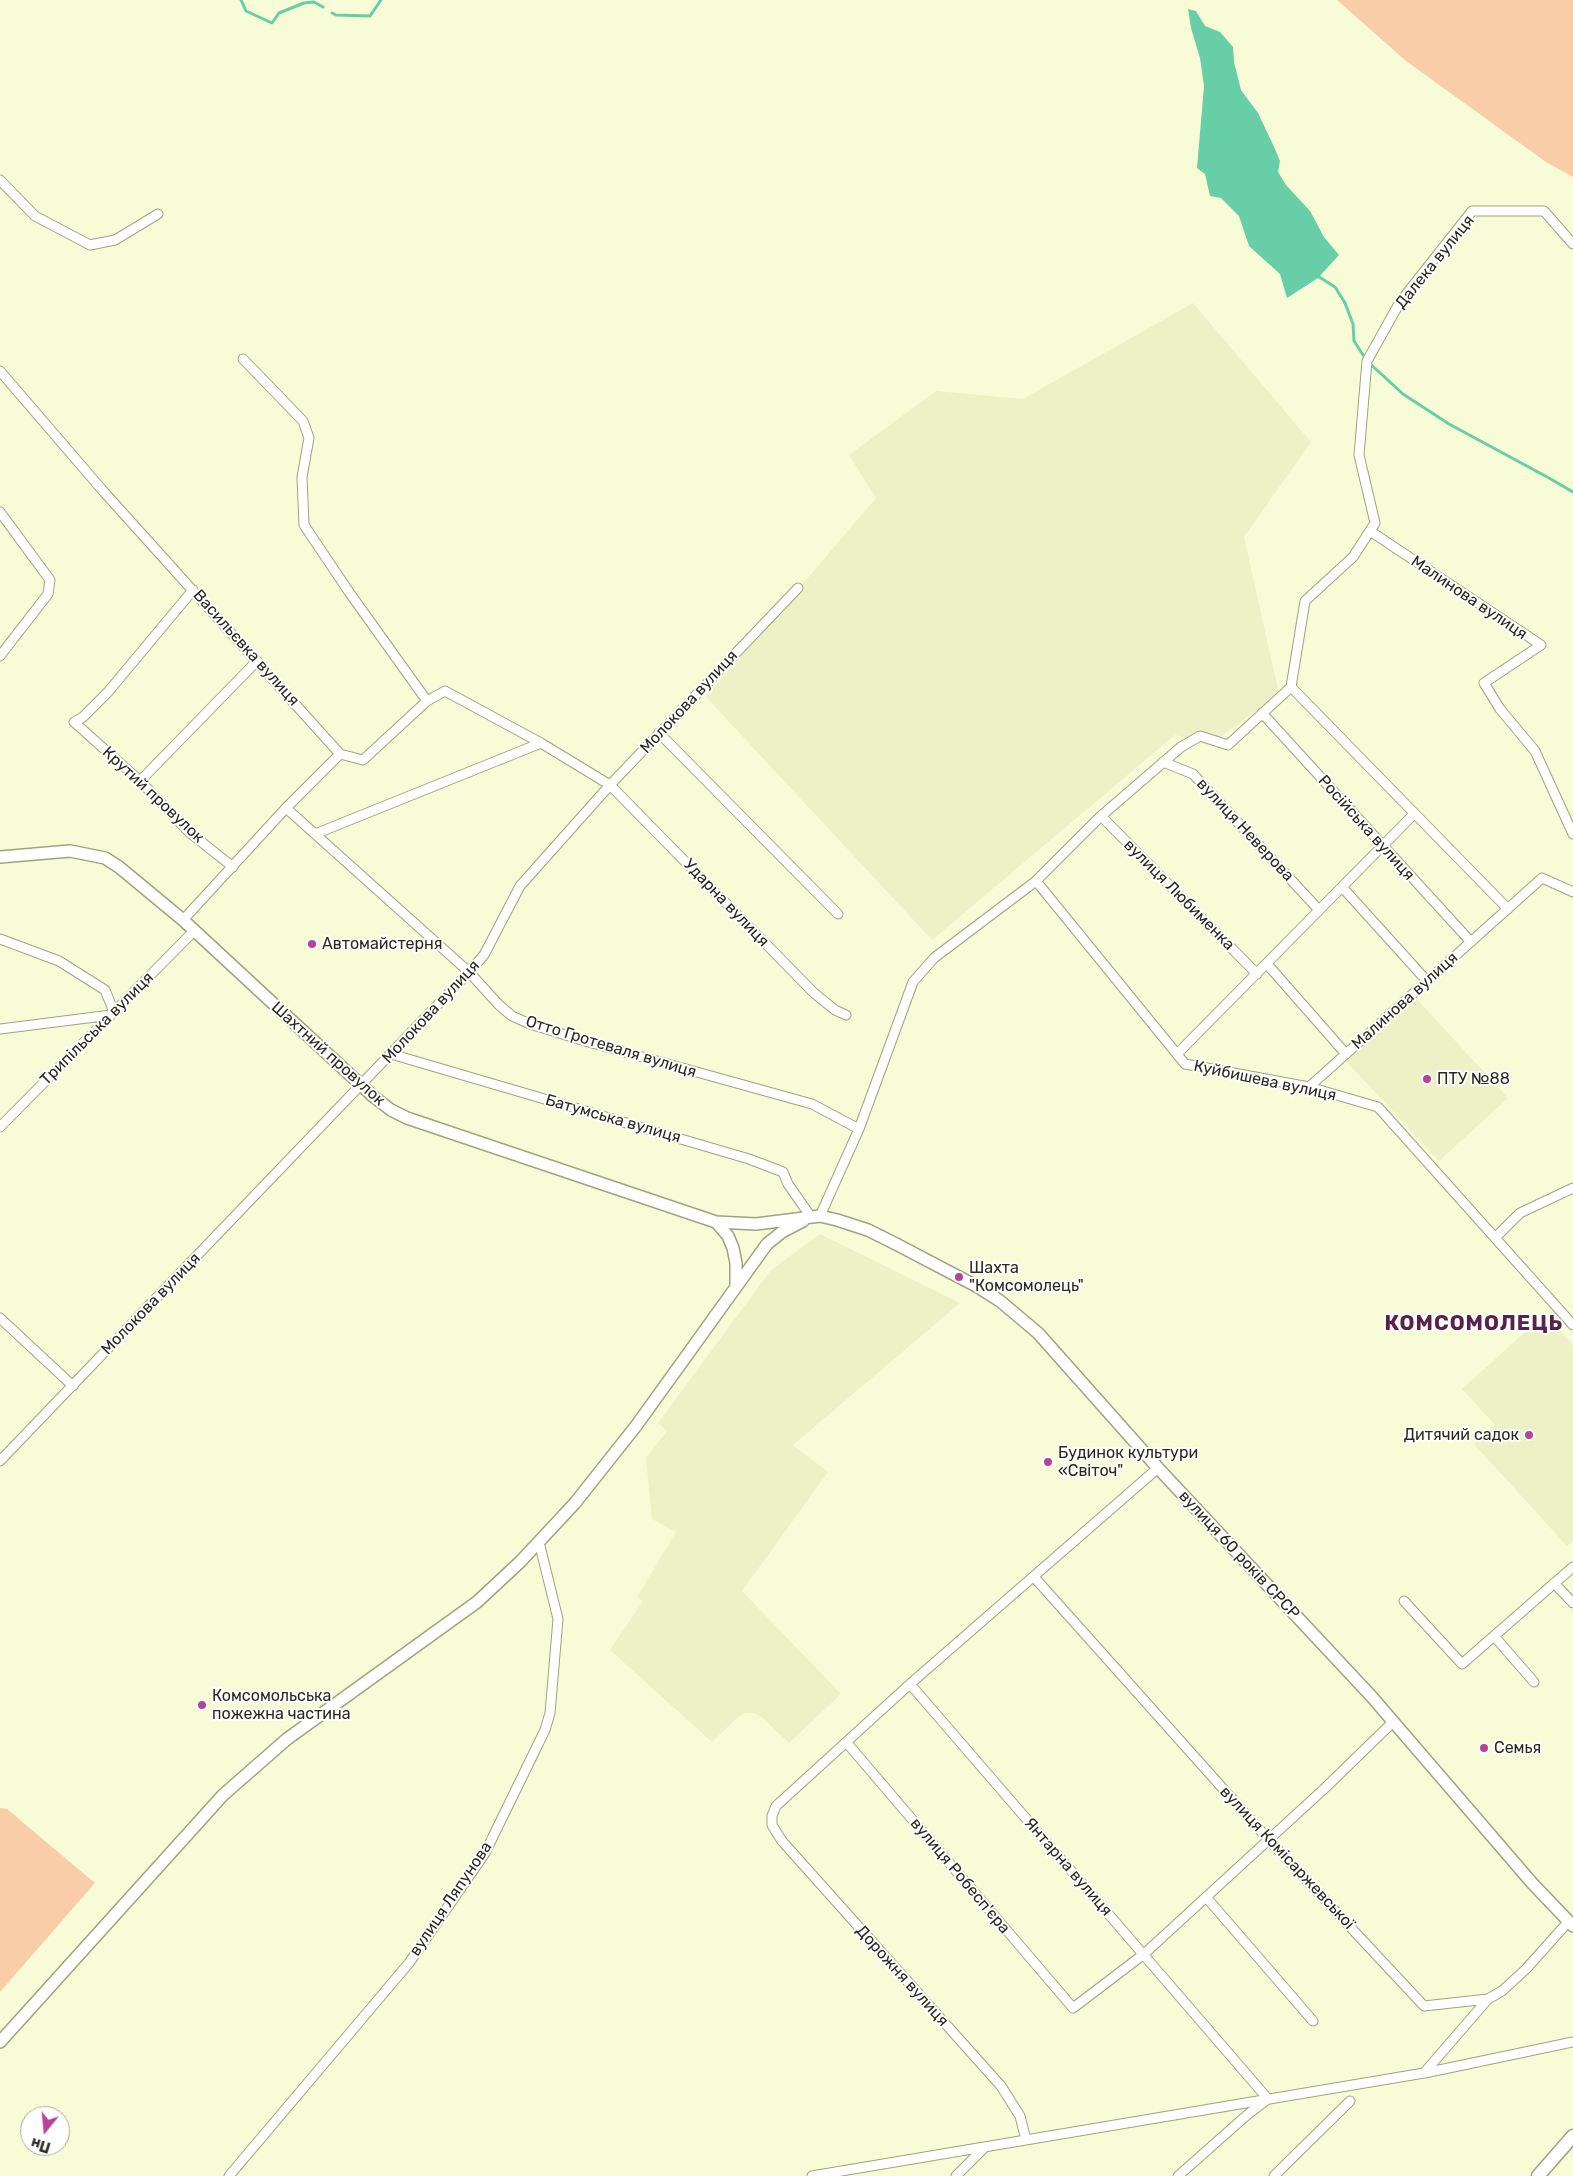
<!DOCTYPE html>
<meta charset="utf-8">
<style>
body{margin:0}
#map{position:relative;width:1573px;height:2176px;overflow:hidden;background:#f7fcd7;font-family:Rubik,sans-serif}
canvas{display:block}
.north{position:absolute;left:20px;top:2106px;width:50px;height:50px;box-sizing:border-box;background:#fff;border:1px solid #a9aaa4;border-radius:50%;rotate:197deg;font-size:14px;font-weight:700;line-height:20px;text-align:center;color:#282a1c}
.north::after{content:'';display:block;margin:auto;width:18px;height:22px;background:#b94299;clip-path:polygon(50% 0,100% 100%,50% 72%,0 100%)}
</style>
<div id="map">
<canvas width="1573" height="2176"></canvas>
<div class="north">Пн</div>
</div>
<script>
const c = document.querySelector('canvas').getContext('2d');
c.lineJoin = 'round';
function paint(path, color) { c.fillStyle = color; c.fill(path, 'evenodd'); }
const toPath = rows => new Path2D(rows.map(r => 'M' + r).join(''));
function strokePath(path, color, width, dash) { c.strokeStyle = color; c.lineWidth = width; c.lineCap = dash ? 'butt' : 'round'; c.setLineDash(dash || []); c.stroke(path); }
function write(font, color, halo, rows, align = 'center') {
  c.font = font + ' Rubik,sans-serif'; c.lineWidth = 4; c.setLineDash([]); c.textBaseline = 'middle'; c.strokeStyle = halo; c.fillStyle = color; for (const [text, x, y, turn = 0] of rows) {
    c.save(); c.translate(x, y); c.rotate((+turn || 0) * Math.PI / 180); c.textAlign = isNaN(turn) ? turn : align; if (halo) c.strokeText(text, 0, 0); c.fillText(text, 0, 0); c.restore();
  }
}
paint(toPath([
 [1193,303,1311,442,1244,537,1279,694,1211,744,1175,735,932,940,706,697,876,498,849,455,936,391,1023,399],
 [1415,997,1508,1098,1439,1161,1346,1061],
 [820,1234,960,1303,793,1445,828,1472,742,1591,841,1694,789,1743,763,1718,754,1713,745,1713,737,1718,712,1742,610,1650,643,1601,637,1597,676,1532,652,1519,646,1458,667,1431,658,1423,771,1270],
 [1545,1314,1573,1345,1573,1541,1567,1546,1474,1444,1495,1425,1462,1389]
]), '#ecf2c6');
paint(toPath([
 [1337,0,1573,0,1573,177,1546,162,1406,61],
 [0,1808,7,1809,95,1883,0,1992]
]), '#facda9');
paint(toPath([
 [1188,9,1196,11,1205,26,1220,32,1233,47,1234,62,1241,90,1258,113,1275,149,1280,161,1278,172,1286,185,1310,211,1324,237,1339,255,1318,278,1287,298,1280,274,1249,246,1239,216,1221,198,1210,196,1205,174,1197,168,1204,86,1200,58,1191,28]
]), '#68cea8');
strokePath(toPath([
 [241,0,246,11,272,23,279,13,304,3,314,2,323,7],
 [332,13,336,15,370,16,381,0],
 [1316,275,1335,287,1345,303,1353,324,1354,341,1367,361,1403,394,1449,424,1549,478,1573,492]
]), '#68cea8', 3);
const minor = toPath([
 [0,180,35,216,90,245,115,240,158,214],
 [243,359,303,421,309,438,302,477,304,525,349,592,427,701],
 [0,371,104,492,340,754,286,808,183,920],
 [0,512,50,580,48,594,0,656],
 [1370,531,1541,645,1484,683,1500,709,1535,751,1573,834],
 [193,590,108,692,83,717,74,722,140,781,189,832,233,867],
 [1291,687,1305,601,1353,557,1375,523,1359,455,1367,361,1400,302,1472,211,1544,211,1573,244],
 [1262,713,1471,942],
 [659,733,838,914],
 [340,754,363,760,427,701,445,691,541,743],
 [1163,762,1193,774,1319,910],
 [140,781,257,661],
 [286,808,469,972,499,1005,512,1016,530,1024,585,1041,812,1104,859,1129],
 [1101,816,1257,974],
 [315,834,541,743,610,785,814,993,835,1010,846,1015],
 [1036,881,1101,816,1181,747,1200,736,1228,745,1291,687,1508,909],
 [1342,887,1427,981],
 [0,939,59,961,105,990,114,1012],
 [1267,964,1346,1054],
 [0,1029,111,1015],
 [391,1054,749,1159,783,1172,788,1184,811,1217],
 [1177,1054,1414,814],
 [1309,1087,1542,878,1573,892],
 [0,1127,194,931],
 [820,1216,859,1129,913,982,934,958,1036,881,1185,1064,1309,1087,1378,1107,1573,1325],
 [1495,1238,1520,1213,1573,1188],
 [0,1318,73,1386],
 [0,1461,469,972,484,955,520,886,610,785,798,588],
 [1034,1577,1268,1839,1424,2006,1488,1999,1502,1991,1526,1969,1569,1921],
 [1554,1583,1573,1603],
 [1404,1601,1462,1664,1494,1636,1534,1682],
 [1494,1636,1573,1567],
 [910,1684,1268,2099,1247,2115,1178,2176],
 [847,1743,1073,2008,1144,1954,1325,1788,1393,1722],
 [1206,1897,1313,2021],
 [1425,2073,1573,2042],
 [1026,2140,1020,2116,1001,2086,782,1841,772,1825,772,1816,776,1806,910,1684,1158,1468],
 [229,2176,409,1963,485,1853,545,1730,550,1713,558,1619,539,1542],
 [812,2176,1424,2073,1488,1999],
 [956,2176,985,2147],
 [1274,2176,1350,2101]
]);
const tertiary = toPath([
 [0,857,70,851,105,858,119,867,183,920,374,1097,391,1110,407,1118,716,1222,756,1224,820,1216,837,1220,868,1230,896,1244,978,1287,1000,1301,1038,1333,1158,1468,1372,1697,1532,1883,1573,1926],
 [716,1222,728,1236,733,1248,736,1263,736,1287],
 [0,2042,223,1795,287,1739,477,1602,520,1562,575,1503,636,1426,767,1244,782,1232,803,1221]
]);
const secondary = toPath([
 [1538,2176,1573,2136]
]);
strokePath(minor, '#9fa380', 11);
strokePath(tertiary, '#9fa380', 14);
strokePath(secondary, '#9fa380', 15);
strokePath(minor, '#fff', 9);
strokePath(tertiary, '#fff', 11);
strokePath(secondary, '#fff', 12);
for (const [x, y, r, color] of [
 [312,944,5,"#b94299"],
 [1427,1079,5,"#b94299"],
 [959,1277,5,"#b94299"],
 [1529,1435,5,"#b94299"],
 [1048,1462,5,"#b94299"],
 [202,1705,5,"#b94299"],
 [1484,1748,5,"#b94299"]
]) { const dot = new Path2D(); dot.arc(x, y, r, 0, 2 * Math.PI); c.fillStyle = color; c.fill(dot); strokePath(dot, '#fff', 2); }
write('16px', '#282a1c', '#fff', [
 ["Далека вулиця",1435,262,-51],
 ["Малинова вулиця",1469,598,34],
 ["Васильєвка вулиця",246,648,48],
 ["Молокова вулиця",689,702,-47],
 ["Крутий провулок",153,795,43],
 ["Російська вулиця",1366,828,48],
 ["вулиця Неверова",1245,830,47],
 ["вулиця Любименка",1179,895,45],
 ["Ударна вулиця",726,903,46],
 ["Малинова вулиця",1405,1001,-42],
 ["Молокова вулиця",431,1012,-47],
 ["Трипільська вулиця",97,1029,-45],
 ["Отто Гротеваля вулиця",611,1047,17],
 ["Шахтний провулок",328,1054,42],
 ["Куйбишева вулиця",1265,1081,12],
 ["Батумська вулиця",613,1119,16],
 ["Молокова вулиця",151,1304,-46],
 ["вулиця 60 років СРСР",1239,1555,47],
 ["вулиця Комісаржевської",1287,1858,47],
 ["Янтарна вулиця",1068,1867,49],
 ["вулиця Робесп'єра",960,1876,50],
 ["вулиця Ляпунова",451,1899,-56],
 ["Дорожня вулиця",902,1976,48]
]);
write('16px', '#282a1c', '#fff', [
 ["Автомайстерня",322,944],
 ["ПТУ №88",1437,1079],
 ["Шахта",969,1268],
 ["\"Комсомолець\"",969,1286],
 ["Дитячий садок",1519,1435,"right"],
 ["Будинок культури",1058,1453],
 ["«Світоч\"",1058,1471],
 ["Комсомольська",212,1696],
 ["пожежна частина",212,1714],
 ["Семья",1494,1748]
], 'left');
c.letterSpacing = '1px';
write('bold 21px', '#5a214a', '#fff', [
 ["КОМСОМОЛЕЦЬ",1474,1324]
]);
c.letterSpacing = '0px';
</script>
